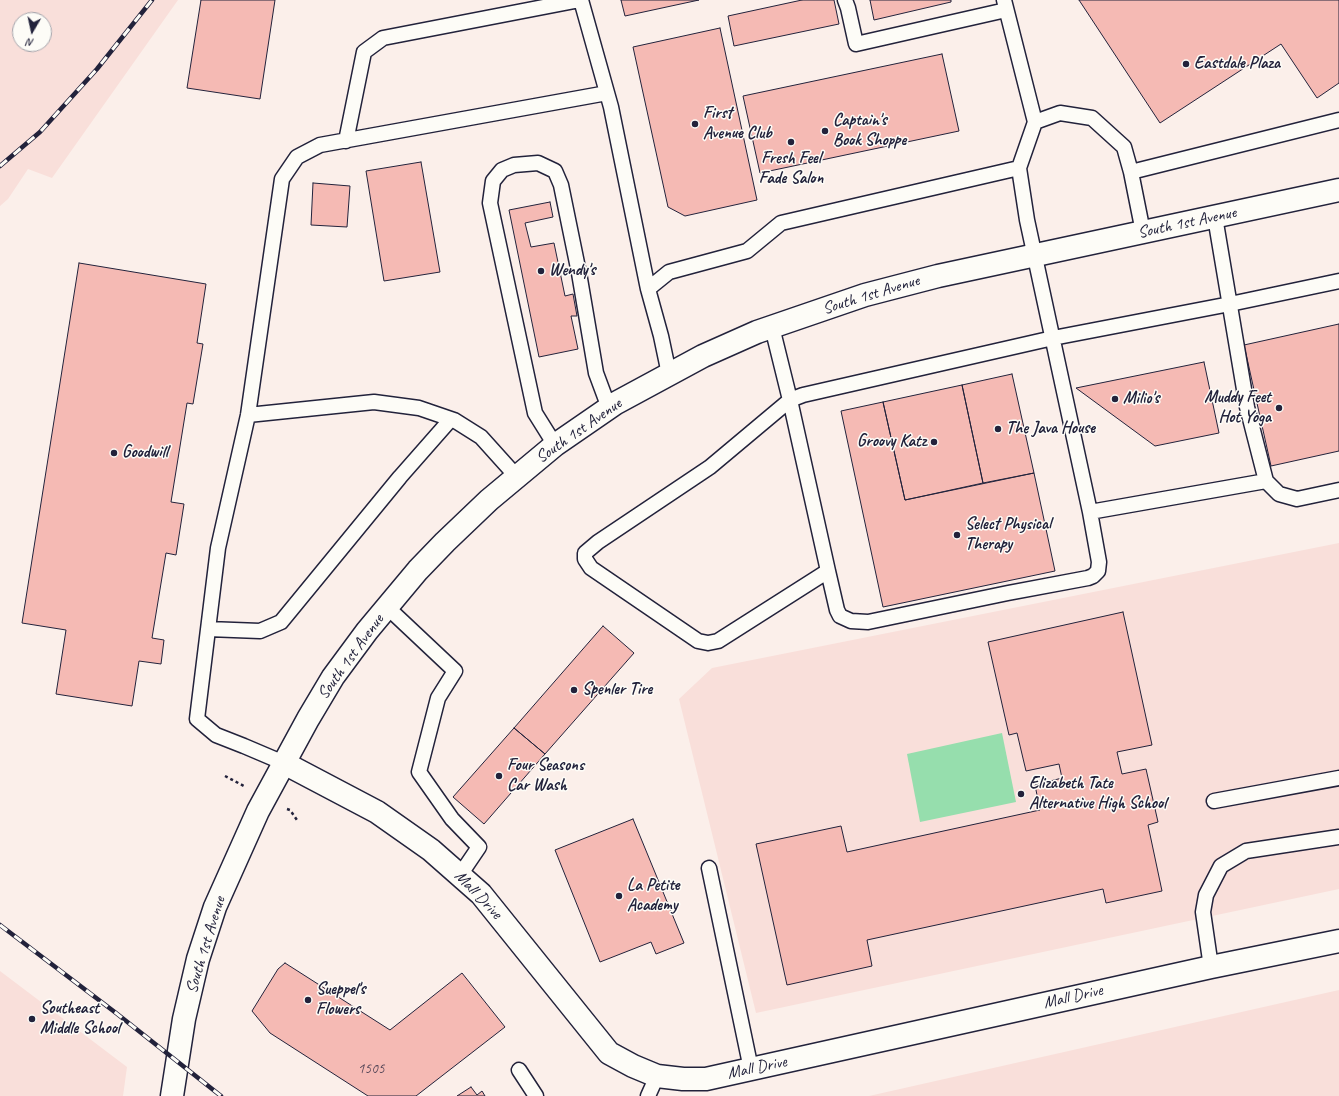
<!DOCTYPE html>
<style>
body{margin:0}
#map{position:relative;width:1339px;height:1096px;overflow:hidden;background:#fbefea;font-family:Caveat,sans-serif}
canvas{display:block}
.north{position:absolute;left:12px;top:12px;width:40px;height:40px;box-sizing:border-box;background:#fdfcf7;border:1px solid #a5a5ac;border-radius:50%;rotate:189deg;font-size:11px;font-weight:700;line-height:16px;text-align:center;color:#22223b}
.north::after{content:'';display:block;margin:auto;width:14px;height:18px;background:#22223b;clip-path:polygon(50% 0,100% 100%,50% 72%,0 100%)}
</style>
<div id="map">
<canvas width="1339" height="1096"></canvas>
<div class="north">N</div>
</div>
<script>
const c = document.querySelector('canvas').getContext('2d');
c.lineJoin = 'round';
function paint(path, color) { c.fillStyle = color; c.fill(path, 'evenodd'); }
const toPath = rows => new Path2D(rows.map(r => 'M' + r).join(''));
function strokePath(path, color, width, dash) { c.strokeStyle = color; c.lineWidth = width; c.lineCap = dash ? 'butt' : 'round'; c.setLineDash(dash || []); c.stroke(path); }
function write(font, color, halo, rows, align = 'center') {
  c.font = font + ' Caveat,sans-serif'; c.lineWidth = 3; c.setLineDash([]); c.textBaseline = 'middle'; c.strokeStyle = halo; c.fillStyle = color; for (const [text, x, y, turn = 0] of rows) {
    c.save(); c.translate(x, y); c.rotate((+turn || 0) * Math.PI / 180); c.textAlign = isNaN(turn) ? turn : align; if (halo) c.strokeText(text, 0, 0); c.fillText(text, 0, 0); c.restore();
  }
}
paint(toPath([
 [0,0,178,0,52,178,28,169,8,199,0,206],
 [20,20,44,20,44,44,20,44],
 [1339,543,1339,889,756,1013,679,699,712,668],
 [0,971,127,1067,123,1096,0,1096],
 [1339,990,1339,1096,869,1096]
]), '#f9dfda');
paint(toPath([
 [1002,733,1016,802,920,822,907,754]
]), '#96dead');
const building = toPath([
 [201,0,275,0,260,99,187,88,201,0],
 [621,0,699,0,625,16,621,0],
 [802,0,834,0,839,24,734,46,728,16,802,0],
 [870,0,951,0,951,2,874,20,870,0],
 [1079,0,1339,0,1339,83,1317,98,1281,44,1160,123,1079,0],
 [720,28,757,200,685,216,668,207,633,47,720,28],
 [942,54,959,131,760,173,743,96,942,54],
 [421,162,440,272,384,281,366,171,421,162],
 [313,183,350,186,347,227,311,225,313,183],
 [550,202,553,217,525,223,531,247,554,243,565,296,573,294,577,316,571,316,578,349,539,357,509,210,550,202],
 [79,263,206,284,197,343,203,344,193,404,187,403,171,502,184,504,176,555,166,553,152,638,164,640,161,664,139,661,132,706,56,694,66,630,22,623,79,263],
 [1339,324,1339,451,1271,466,1244,345,1339,324],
 [1204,362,1219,433,1155,446,1076,388,1204,362],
 [1012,374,1034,473,983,483,962,385,1012,374],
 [962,385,983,483,905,500,883,402,962,385],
 [883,402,905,500,1034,473,1055,571,883,607,841,411,883,402],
 [1123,612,1152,745,1117,752,1122,774,1146,769,1158,822,1148,825,1162,891,1106,903,1103,889,867,940,872,966,787,985,756,844,841,826,847,852,1040,810,1035,785,1062,778,1059,764,1026,771,1017,733,1009,735,988,642,1123,612],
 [603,626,634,653,545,754,514,728,603,626],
 [514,728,545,754,484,824,453,797,514,728],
 [633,819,684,943,656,954,651,942,600,962,555,850,633,819],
 [285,963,390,1030,462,973,505,1027,416,1096,368,1096,270,1033,252,1011,278,969,285,963],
 [471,1087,477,1095,482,1091,485,1096,457,1096,471,1087]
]);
paint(building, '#f5bab4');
strokePath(building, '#22223b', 1);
const service = toPath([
 [581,0,611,107,648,289,661,336,669,374],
 [845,0,848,8,856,44,1006,10],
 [1004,0,1035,122],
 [346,141,364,52,383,38,580,0],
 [1131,172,1339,120],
 [1215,217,1247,407,1266,481,1279,494,1297,499,1339,490],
 [1143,232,1131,172,1124,147,1092,118,1060,113,1035,122,1019,168,1027,220,1090,512,1266,481],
 [648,289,669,272,747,251,781,223,1019,168],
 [772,327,790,400,828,571,718,641,708,643,698,641,591,568,585,559,585,553,598,542,710,467,790,400,803,395,1053,338,1230,304,1339,281],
 [248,415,374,402,419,408,454,420,481,437,517,477],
 [555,445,535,413,490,203,493,181,502,170,514,165,538,163,555,171,561,185,579,273,596,373,609,408],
 [828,571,837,610,840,616,851,621,868,622,1008,593,1088,578,1093,576,1098,571,1099,562,1090,512],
 [387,607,455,671,438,698,419,772,452,819,479,847,460,875],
 [208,629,260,631,281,622,400,477,451,419],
 [284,763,244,746,216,735,197,719,218,548,248,415,282,179,297,157,320,145,607,93],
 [1214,801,1339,778],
 [709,868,751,1069],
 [1211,967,1203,912,1206,895,1221,866,1246,851,1339,837],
 [519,1070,536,1096],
 [648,1096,657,1076]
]);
const minor = toPath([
 [284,763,377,812,431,850,481,894,609,1053,633,1066,657,1076,683,1079,706,1079,1211,967,1339,941]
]);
const secondary = toPath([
 [172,1096,184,1019,198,959,215,907,258,811,308,719,333,677,367,631,418,570,445,542,489,500,555,445,616,403,703,356,757,332,865,295,938,276,1339,190]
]);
strokePath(service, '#22223b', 17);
strokePath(minor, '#22223b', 25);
strokePath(secondary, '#22223b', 25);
strokePath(toPath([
 [225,776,244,786],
 [287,809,290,810,297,820]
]), '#22223b', 2.5, [3, 3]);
strokePath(service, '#fdfcf7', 14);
strokePath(minor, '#fdfcf7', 22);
strokePath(secondary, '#fdfcf7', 22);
const rail = toPath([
 [0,166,40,132,97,69,152,0],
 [0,925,116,1013,221,1096]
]);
strokePath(rail, '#22223b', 4.5);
strokePath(rail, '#fdfcf7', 3, [9]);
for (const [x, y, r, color] of [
 [1186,64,4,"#22223b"],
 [695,124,4,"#22223b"],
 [825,131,4,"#22223b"],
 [791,142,4,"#22223b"],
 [541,271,4,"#22223b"],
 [1115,399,4,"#22223b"],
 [1279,408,4,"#22223b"],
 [998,429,4,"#22223b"],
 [934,442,4,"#22223b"],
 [114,453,4,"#22223b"],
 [957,535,4,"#22223b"],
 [574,690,4,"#22223b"],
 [499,776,4,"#22223b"],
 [1021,794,4,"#22223b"],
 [619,896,4,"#22223b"],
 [308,1000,4,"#22223b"],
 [32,1019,4,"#22223b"]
]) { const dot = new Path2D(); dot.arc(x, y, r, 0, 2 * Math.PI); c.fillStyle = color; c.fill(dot); strokePath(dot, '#fdfcf7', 1.5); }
write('15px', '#574859', null, [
 ["1505",371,1069]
]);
write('bold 17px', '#22223b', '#fdfcf7', [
 ["Eastdale Plaza",1194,64],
 ["First",703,114],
 ["Avenue Club",703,134],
 ["Captain's",833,121],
 ["Book Shoppe",833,141],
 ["Fresh Feel",791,159,"center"],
 ["Fade Salon",791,179,"center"],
 ["Wendy's",549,271],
 ["Muddy Feet",1271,398,"right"],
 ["Hot Yoga",1271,418,"right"],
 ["Milio's",1123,399],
 ["The Java House",1006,429],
 ["Groovy Katz",926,442,"right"],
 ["Goodwill",122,453],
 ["Select Physical",965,525],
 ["Therapy",965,545],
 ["Spenler Tire",582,690],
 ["Four Seasons",507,766],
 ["Car Wash",507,786],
 ["Elizabeth Tate",1029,784],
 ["Alternative High School",1029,804],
 ["La Petite",627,886],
 ["Academy",627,906],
 ["Sueppel's",316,990],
 ["Flowers",316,1010],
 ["Southeast",40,1009],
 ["Middle School",40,1029]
], 'left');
write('17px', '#22223b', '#fdfcf7', [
 ["South 1st Avenue",1187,223,-12],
 ["South 1st Avenue",871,295,-17],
 ["South 1st Avenue",579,431,-35],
 ["South 1st Avenue",351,657,-54],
 ["Mall Drive",478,895,46],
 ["South 1st Avenue",206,945,-73],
 ["Mall Drive",1073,997,-13],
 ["Mall Drive",757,1068,-12]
]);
</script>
